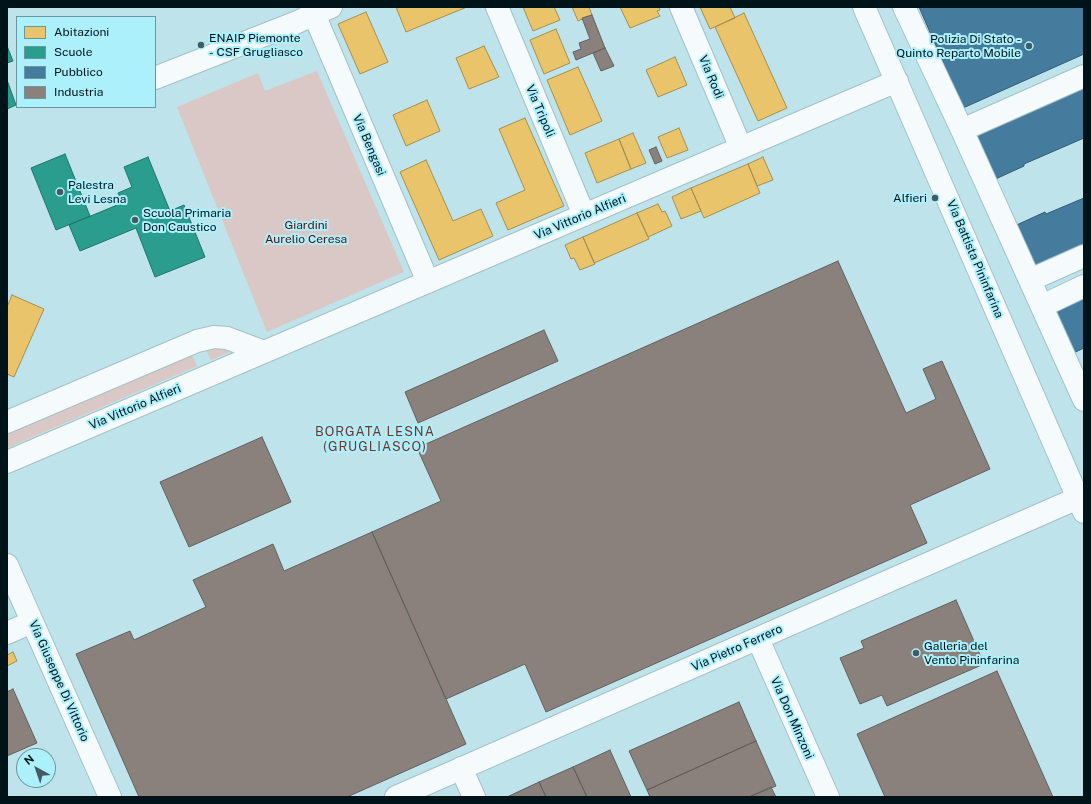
<!DOCTYPE html>
<style>
body{margin:0}
#map{position:relative;width:1091px;height:804px;overflow:hidden;background:#bee3ea;font-family:"Public Sans",sans-serif}
canvas{display:block}
.frame{position:absolute;inset:0;border:8px solid #001318;pointer-events:none}
.legend{position:absolute;left:16px;top:16px;width:140px;height:92px;box-sizing:border-box;background:#acf0fc;border:1px solid #6798a1;margin:0;padding:5px 7px;list-style:none;font-size:12px;color:#001318}
.legend li{display:flex;align-items:center;gap:8px;height:20px}
.legend b{width:20px;border:1px solid #6798a1}
.north{position:absolute;left:16px;top:748px;width:40px;height:40px;box-sizing:border-box;background:#acf0fc;border:1px solid #6798a1;border-radius:50%;rotate:320deg;font-size:11px;font-weight:700;line-height:16px;text-align:center;color:#001318}
.north::after{content:'';display:block;margin:auto;width:14px;height:18px;background:#425c62;clip-path:polygon(50% 0,100% 100%,50% 72%,0 100%)}
</style>
<div id="map">
<canvas width="1091" height="804"></canvas>
<div class="frame"></div>
<ul class="legend">
<li><b style="height:11px;background:#e9c46a"></b>Abitazioni</li>
<li><b style="height:11px;background:#2a9d8f"></b>Scuole</li>
<li><b style="height:11px;background:#457b9d"></b>Pubblico</li>
<li><b style="height:11px;background:#8a817c"></b>Industria</li>
</ul>
<div class="north">N</div>
</div>
<script>
const c = document.querySelector('canvas').getContext('2d');
c.lineJoin = 'round';
function paint(path, color) { c.fillStyle = color; c.fill(path, 'evenodd'); }
const toPath = rows => new Path2D(rows.map(r => 'M' + r).join(''));
function strokePath(path, color, width, dash) { c.strokeStyle = color; c.lineWidth = width; c.lineCap = dash ? 'butt' : 'round'; c.setLineDash(dash || []); c.stroke(path); }
function write(font, color, halo, rows, align = 'center') {
  c.font = font + ' "Public Sans",sans-serif'; c.lineWidth = 4; c.setLineDash([]); c.textBaseline = 'middle'; c.strokeStyle = halo; c.fillStyle = color; for (const [text, x, y, turn = 0] of rows) {
    c.save(); c.translate(x, y); c.rotate((+turn || 0) * Math.PI / 180); c.textAlign = isNaN(turn) ? turn : align; if (halo) c.strokeText(text, 0, 0); c.fillText(text, 0, 0); c.restore();
  }
}
paint(toPath([
 [317,71,404,272,267,332,177,107,258,73,265,91],
 [203,344,227,345,230,352,211,360],
 [190,350,197,366,7,448,7,429]
]), '#dac8c6');
const homes = toPath([
 [396,7,467,7,406,32,396,7],
 [523,7,554,7,560,20,533,31,523,7],
 [572,7,589,7,592,15,578,21,572,7],
 [620,7,659,7,660,10,657,11,660,16,630,28,620,7],
 [700,7,730,7,735,18,710,29,700,7],
 [366,12,388,62,360,74,338,24,366,12],
 [744,13,787,108,758,121,715,27,744,13],
 [556,29,570,63,544,74,530,40,556,29],
 [484,46,499,77,469,89,456,58,484,46],
 [675,57,687,85,658,97,646,70,675,57],
 [578,67,602,121,570,135,547,80,578,67],
 [427,100,440,131,406,146,393,115,427,100],
 [525,118,564,206,508,230,496,203,525,190,499,129,525,118],
 [679,128,688,150,667,158,658,137,679,128],
 [633,133,646,163,631,169,619,139,633,133],
 [619,139,631,169,597,183,585,153,619,139],
 [763,157,773,180,757,186,748,164,763,157],
 [426,160,453,221,481,209,493,236,439,260,400,172,426,160],
 [748,164,760,193,704,218,691,188,748,164],
 [691,188,701,211,681,219,672,197,691,188],
 [658,204,662,212,665,211,672,226,648,237,637,213,658,204],
 [637,213,649,239,594,263,583,237,637,213],
 [583,237,595,264,580,270,574,258,571,259,565,245,583,237],
 [12,295,44,309,14,377,7,374,7,307,12,295],
 [13,652,17,661,7,666,7,655,13,652]
]);
paint(homes, '#e9c46a');
strokePath(homes, '#a38f51', 1);
const schools = toPath([
 [7,46,13,61,7,63,7,46],
 [7,80,16,105,7,109,7,80],
 [65,154,90,216,56,230,31,168,65,154],
 [148,157,170,211,184,205,205,257,155,277,136,228,80,251,69,225,122,203,118,193,132,187,124,167,148,157]
]);
paint(schools, '#2a9d8f');
strokePath(schools, '#1d746b', 1);
const public = toPath([
 [919,7,1084,7,1084,54,963,108,919,7],
 [1084,85,1084,138,1024,164,1024,166,989,182,969,136,1084,85],
 [1084,198,1084,250,1030,274,1010,228,1045,212,1046,214,1084,198],
 [1084,298,1084,348,1067,356,1047,311,1084,298]
]);
paint(public, '#457b9d');
strokePath(public, '#305c75', 1);
const industry = toPath([
 [592,15,605,48,576,60,573,52,581,49,579,43,590,39,582,18,592,15],
 [605,48,614,66,601,71,593,53,605,48],
 [656,147,662,161,655,164,649,150,656,147],
 [838,261,906,413,936,399,923,369,942,361,990,469,910,505,927,543,546,712,525,664,446,699,372,532,441,501,417,448,838,261],
 [544,330,558,361,418,423,405,392,544,330],
 [262,437,291,502,189,547,160,482,262,437],
 [372,532,466,744,347,797,139,797,76,654,130,631,134,640,206,607,193,580,273,544,284,571,372,532],
 [956,600,984,664,887,706,882,695,860,704,840,658,864,648,861,641,956,600],
 [997,671,1053,797,885,797,857,734,997,671],
 [13,689,37,743,7,756,7,692,13,689],
 [739,702,756,741,647,790,629,751,739,702],
 [756,741,776,786,749,797,650,797,647,790,756,741],
 [610,750,631,797,587,797,573,767,610,750],
 [573,767,587,797,546,797,539,782,573,767],
 [539,782,546,797,507,797,539,782],
 [771,787,776,797,749,797,771,787]
]);
paint(industry, '#8a817c');
strokePath(industry, '#61605e', 1);
const minor = toPath([
 [311,7,428,282],
 [497,7,584,215],
 [681,7,741,148],
 [864,7,1084,512],
 [904,7,962,130,1084,400],
 [155,78,295,23,331,7],
 [962,130,1084,76],
 [1030,280,1084,256],
 [1042,306,1084,286],
 [7,422,197,341,214,337,227,338,264,352],
 [7,462,897,81],
 [7,565,110,797],
 [7,633,32,622],
 [758,639,828,797],
 [461,768,474,797],
 [396,797,1078,498]
]);
strokePath(minor, '#a3c1c6', 24);
strokePath(minor, '#f5fbfc', 22);
for (const [x, y, r, color] of [
 [201,45,4,"#425c62"],
 [1029,46,4,"#425c62"],
 [60,192,4,"#425c62"],
 [935,198,4,"#425c62"],
 [135,220,4,"#425c62"],
 [916,653,4,"#425c62"]
]) { const dot = new Path2D(); dot.arc(x, y, r, 0, 2 * Math.PI); c.fillStyle = color; c.fill(dot); strokePath(dot, '#acf0fc', 1.5); }
write('12px', '#001318', '#acf0fc', [
 ["ENAIP Piemonte",209,38],
 ["- CSF Grugliasco",209,52],
 ["Polizia Di Stato -",1021,39,"right"],
 ["Quinto Reparto Mobile",1021,53,"right"],
 ["Palestra",68,185],
 ["Levi Lesna",68,199],
 ["Alfieri",927,198,"right"],
 ["Scuola Primaria",143,213],
 ["Don Caustico",143,227],
 ["Galleria del",924,646],
 ["Vento Pininfarina",924,660]
], 'left');
write('12px', '#001318', '#acf0fc', [
 ["Via Rodi",711,77,67],
 ["Via Tripoli",540,111,67],
 ["Via Bengasi",369,145,67],
 ["Via Vittorio Alfieri",580,217,-23],
 ["Via Battista Pininfarina",975,259,67],
 ["Via Vittorio Alfieri",135,407,-23],
 ["Via Pietro Ferrero",737,648,-24],
 ["Via Giuseppe Di Vittorio",59,681,66],
 ["Via Don Minzoni",792,718,66]
]);
write('12px', '#590a06', '#acf0fc', [
 ["Giardini",306,225],
 ["Aurelio Ceresa",306,239]
]);
c.letterSpacing = '1px';
write('13px', '#78322a', '#acf0fc', [
 ["BORGATA LESNA",375,432],
 ["(GRUGLIASCO)",375,447]
]);
c.letterSpacing = '0px';
</script>
